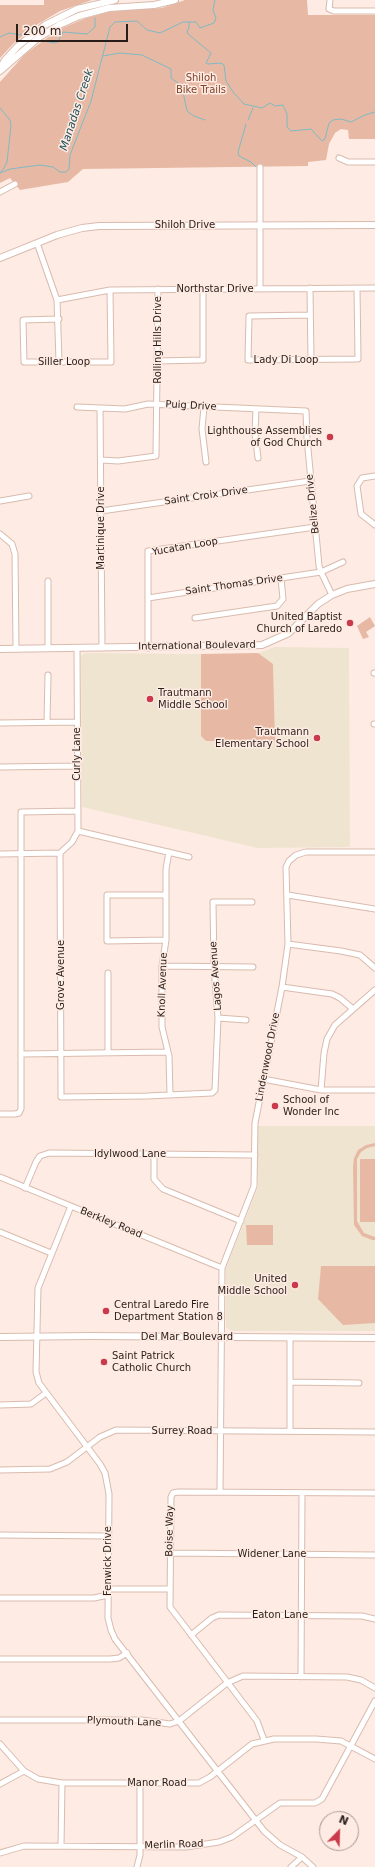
<!DOCTYPE html>
<style>
body{margin:0}
#map{position:relative;width:375px;height:1867px;overflow:hidden;background:#feebe3;font-family:"DejaVu Sans",sans-serif}
canvas{display:block}
.north{position:absolute;left:319px;top:1811px;width:40px;height:40px;box-sizing:border-box;background:#feebe3;border:1px solid #a89992;border-radius:50%;rotate:23deg;font-size:11px;font-weight:700;line-height:16px;text-align:center;color:#281d18}
.north::after{content:'';display:block;margin:auto;width:14px;height:18px;background:#ca3a4c;clip-path:polygon(50% 0,100% 100%,50% 72%,0 100%)}
.scale{position:absolute;left:16px;top:24px;width:112px;height:18px;box-sizing:border-box;border:2px solid #281d18;border-top:0;padding-left:5px;font-size:12px;line-height:14px;white-space:nowrap;color:#281d18;-webkit-text-stroke:3px #feebe3;paint-order:stroke}
</style>
<div id="map">
<canvas width="375" height="1867"></canvas>
<div class="north">N</div>
<div class="scale">200 m</div>
</div>
<script>
const c = document.querySelector('canvas').getContext('2d');
c.lineJoin = 'round';
function paint(path, color) { c.fillStyle = color; c.fill(path, 'evenodd'); }
const toPath = rows => new Path2D(rows.map(r => 'M' + r).join(''));
function strokePath(path, color, width, dash) { c.strokeStyle = color; c.lineWidth = width; c.lineCap = dash ? 'butt' : 'round'; c.setLineDash(dash || []); c.stroke(path); }
function write(font, color, halo, rows, align = 'center') {
  c.font = font + ' "DejaVu Sans",sans-serif'; c.lineWidth = 3; c.setLineDash([]); c.textBaseline = 'middle'; c.strokeStyle = halo; c.fillStyle = color; for (const [text, x, y, turn = 0] of rows) {
    c.save(); c.translate(x, y); c.rotate((+turn || 0) * Math.PI / 180); c.textAlign = isNaN(turn) ? turn : align; if (halo) c.strokeText(text, 0, 0); c.fillText(text, 0, 0); c.restore();
  }
}
paint(toPath([
 [275,647,349,648,350,847,258,848,82,807,81,656,84,653,201,654,201,736,207,741,274,741,273,665,258,653],
 [257,1126,375,1126,375,1331,231,1331,226,1327,226,1268,258,1187]
]), '#efe4d0');
paint(toPath([
 [44,0,92,0,60,11,38,24,14,43,0,58,0,5,44,5],
 [185,0,307,0,308,15,375,15,375,139,349,139,348,130,341,129,335,133,329,144,326,160,308,162,308,166,83,169,68,182,20,190,10,178,0,183,0,82,25,54,58,30,86,18,107,12,126,10,162,8],
 [370,617,375,626,366,632,369,637,363,639,357,626],
 [258,653,273,664,275,741,206,741,201,736,201,654],
 [375,1143,375,1146,367,1148,361,1152,357,1159,357,1221,364,1233,375,1237,375,1240,372,1240,362,1236,354,1225,353,1167,354,1158,358,1150,366,1145],
 [360,1159,375,1159,375,1222,360,1222],
 [246,1225,273,1225,273,1245,247,1245],
 [321,1266,375,1266,375,1323,343,1325,318,1299]
]), '#e7b9a4');
strokePath(toPath([
 [189,22,196,22,200,28,214,23,216,18,213,10,215,0],
 [0,37,9,33,22,35],
 [45,41,54,43,58,42,63,32,87,34,95,27,95,18],
 [103,56,120,53,142,55,171,69,171,78,178,83,183,92,187,111,194,116,205,120],
 [0,108,10,120,11,126,7,162,4,168,0,173],
 [248,120,253,108],
 [246,124,238,152,239,156,251,162,256,167],
 [0,173,10,169,40,165,53,167,60,172,66,172,69,169,70,155,91,101,110,27,115,22,137,21,147,30,160,33,183,22,189,22,189,27,187,32,188,34,211,53,206,63,208,64,221,63,224,65,226,81,233,92,244,104,262,108,270,103,275,106,283,105,287,114,287,127,291,131,311,129,322,141,325,139,329,123,333,120,341,119,351,122,365,115,375,112]
]), '#7fb9c4', 1);
const minor = toPath([
 [330,0,329,9,334,11,375,11],
 [339,158,348,162,375,162],
 [260,167,260,289],
 [0,192,15,184],
 [37,243,57,300,59,362],
 [310,288,311,360],
 [57,300,110,290,375,288],
 [310,315,249,316,248,360,358,359,357,288],
 [59,319,23,320,24,362,111,362,110,290],
 [158,361,203,360,203,289],
 [77,407,125,409,148,404,306,411,307,438,319,566,321,572,332,595],
 [204,407,202,429,206,462],
 [100,408,102,648],
 [256,409,255,433,258,458],
 [101,460,118,461,156,456,158,289],
 [375,476,362,478,357,486,361,514,375,525],
 [0,501,29,496],
 [101,511,310,481],
 [0,534,12,544,15,554,16,649],
 [148,598,321,572,343,562],
 [195,618,277,606,283,599,281,578],
 [48,648,48,581],
 [148,648,148,551,315,527],
 [374,673,375,673],
 [47,722,48,675],
 [0,723,77,722],
 [374,724,375,724],
 [0,767,78,766],
 [78,831,189,857],
 [169,852,166,869,166,940,162,966,162,1027,169,1056,170,1094],
 [60,853,61,1097,147,1096,212,1093,215,1090,218,1018,214,967,213,902,252,902],
 [0,854,60,853,72,842,78,831,77,648],
 [288,895,375,909],
 [166,940,107,941,107,895,166,895],
 [288,944,341,951,360,955,375,968],
 [162,966,253,967],
 [282,987,332,994,340,998,353,1009],
 [218,1018,246,1020],
 [108,1052,108,973],
 [21,1054,168,1052],
 [263,1079,321,1090,375,1090],
 [321,1090,324,1053,327,1039,335,1025,375,990],
 [0,1114,15,1114,19,1113,21,1109,21,812,78,811],
 [154,1154,154,1179,163,1189,241,1221],
 [0,1177,222,1268],
 [25,1188,36,1162,40,1156,49,1153,255,1155],
 [71,1206,38,1288,36,1372,39,1383,100,1464,105,1473,109,1494,108,1618,111,1630,115,1639,264,1831,280,1845,302,1857,313,1867],
 [0,1232,51,1253],
 [291,1382,359,1383],
 [0,1405,31,1404,46,1393],
 [290,1431,290,1337],
 [0,1470,50,1469,67,1462,100,1437,116,1430,375,1432],
 [220,1492,222,1268,254,1186,255,1123,282,987,288,944,286,867,289,861,296,855,306,852,375,852],
 [0,1535,108,1536],
 [170,1553,375,1555],
 [108,1589,169,1589],
 [0,1598,94,1598,108,1595],
 [191,1635,212,1618,219,1615,362,1616,375,1619],
 [0,1659,110,1659,119,1658,127,1653],
 [301,1677,302,1493],
 [0,1720,142,1720,170,1724,179,1721,227,1683,243,1676,347,1677,361,1680,375,1688],
 [264,1740,257,1721,170,1607,171,1497,173,1493,178,1492,375,1493],
 [0,1744,24,1771,38,1779,62,1783,199,1783,210,1777,252,1744,274,1739,316,1739,341,1741,375,1759],
 [0,1784,24,1771],
 [61,1846,62,1783],
 [0,1853,24,1846,186,1847,219,1842,232,1837,280,1803,315,1803,322,1799,375,1701],
 [137,1867,140,1855,140,1783],
 [291,1867,302,1857]
]);
const major = toPath([
 [0,69,5,60,18,46,45,25,77,9,115,0],
 [0,71,38,38,59,25,79,16,109,8,154,5,175,0],
 [0,258,57,235,82,228,99,226,375,225],
 [0,649,262,645,289,633,318,604,332,595,347,589,375,584],
 [0,1337,90,1336,375,1338]
]);
strokePath(minor, '#d9bbae', 7);
strokePath(major, '#d9bbae', 8);
strokePath(minor, '#fff', 5);
strokePath(major, '#fff', 6);
for (const [x, y, r, color] of [
 [330,437,4,"#ca3a4c"],
 [350,623,4,"#ca3a4c"],
 [150,699,4,"#ca3a4c"],
 [317,738,4,"#ca3a4c"],
 [275,1106,4,"#ca3a4c"],
 [295,1285,4,"#ca3a4c"],
 [106,1311,4,"#ca3a4c"],
 [104,1362,4,"#ca3a4c"]
]) { const dot = new Path2D(); dot.arc(x, y, r, 0, 2 * Math.PI); c.fillStyle = color; c.fill(dot); strokePath(dot, '#feebe3', 1.5); }
write('10px', '#7f4327', '#feebe3', [
 ["Shiloh",201,78],
 ["Bike Trails",201,90]
]);
write('10px', '#281d18', '#feebe3', [
 ["Shiloh Drive",185,225],
 ["Northstar Drive",215,289],
 ["Rolling Hills Drive",158,340,-90],
 ["Lady Di Loop",286,360],
 ["Siller Loop",64,362],
 ["Puig Drive",191,406,3],
 ["Saint Croix Drive",206,496,-8],
 ["Belize Drive",313,504,-96],
 ["Martinique Drive",101,528,-90],
 ["Yucatan Loop",185,547,-10],
 ["Saint Thomas Drive",234,585,-8],
 ["International Boulevard",197,646,-1],
 ["Curly Lane",77,754,-90],
 ["Grove Avenue",61,975,-90],
 ["Lagos Avenue",216,976,-94],
 ["Knoll Avenue",163,985,-88],
 ["Lindenwood Drive",268,1057,-79],
 ["Idylwood Lane",130,1154],
 ["Berkley Road",111,1223,22],
 ["Del Mar Boulevard",187,1337],
 ["Surrey Road",182,1431],
 ["Boise Way",170,1531,-89],
 ["Widener Lane",272,1554],
 ["Fenwick Drive",108,1561,-90],
 ["Eaton Lane",280,1615],
 ["Plymouth Lane",124,1722,2],
 ["Manor Road",157,1783],
 ["Merlin Road",174,1845,-2]
]);
write('10px', '#281d18', '#feebe3', [
 ["Lighthouse Assemblies",322,431],
 ["of God Church",322,443],
 ["United Baptist",342,617],
 ["Church of Laredo",342,629],
 ["Trautmann",158,693,"left"],
 ["Middle School",158,705,"left"],
 ["Trautmann",309,732],
 ["Elementary School",309,744],
 ["School of",283,1100,"left"],
 ["Wonder Inc",283,1112,"left"],
 ["United",287,1279],
 ["Middle School",287,1291],
 ["Central Laredo Fire",114,1305,"left"],
 ["Department Station 8",114,1317,"left"],
 ["Saint Patrick",112,1356,"left"],
 ["Catholic Church",112,1368,"left"]
], 'right');
write('italic 11px', '#1f525a', '#feebe3', [
 ["Manadas Creek",77,110,-72]
]);
</script>
